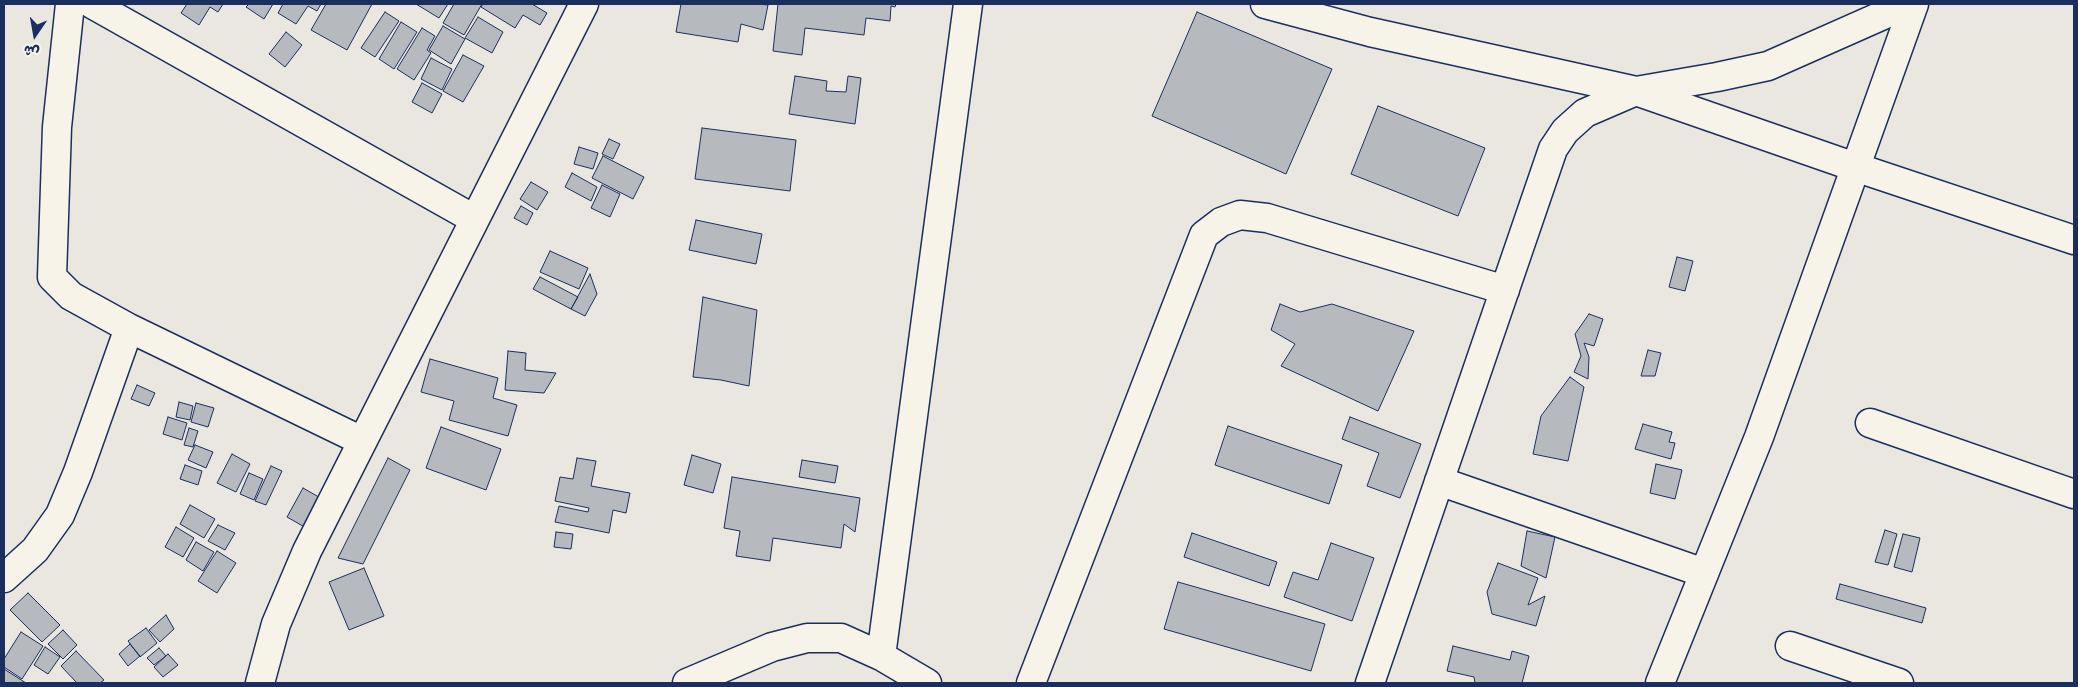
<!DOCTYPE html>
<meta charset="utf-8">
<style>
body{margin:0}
#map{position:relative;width:2078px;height:687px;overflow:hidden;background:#eae7e0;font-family:"Indie Flower","Playpen Sans Arabic",sans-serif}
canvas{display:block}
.frame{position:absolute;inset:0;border:5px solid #1b2f5e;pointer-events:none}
.north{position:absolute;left:10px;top:10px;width:50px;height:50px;-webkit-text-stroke:4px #f7f3e8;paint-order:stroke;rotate:192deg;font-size:14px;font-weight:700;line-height:20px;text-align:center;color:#1b2f5e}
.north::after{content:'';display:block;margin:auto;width:18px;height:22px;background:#1b2f5e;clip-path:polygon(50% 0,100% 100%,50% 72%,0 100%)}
</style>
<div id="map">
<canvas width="2078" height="687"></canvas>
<div class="frame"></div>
<div class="north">ش</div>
</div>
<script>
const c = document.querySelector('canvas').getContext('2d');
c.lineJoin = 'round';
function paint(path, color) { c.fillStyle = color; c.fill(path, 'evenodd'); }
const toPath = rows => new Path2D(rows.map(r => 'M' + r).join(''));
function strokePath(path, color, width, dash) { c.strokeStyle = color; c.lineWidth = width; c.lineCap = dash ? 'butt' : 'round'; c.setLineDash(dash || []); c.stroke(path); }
const building = toPath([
 [187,4,223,4,218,12,210,7,199,25,181,13,187,4],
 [249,4,273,4,264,19,246,7,249,4],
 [283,4,321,4,317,11,308,6,296,24,278,13,283,4],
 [326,4,372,4,347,50,311,30,326,4],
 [416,4,448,4,439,18,416,4],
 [454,4,482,4,464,35,443,23,454,4],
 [483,4,532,4,547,13,540,25,523,15,515,28,481,7,483,4],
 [681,4,758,4,768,5,763,30,741,24,738,42,676,32,681,4],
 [778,4,896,4,895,7,891,6,890,21,866,18,864,35,805,28,802,55,773,51,778,4],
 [385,12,399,21,375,57,361,48,385,12],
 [1197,12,1332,69,1286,174,1152,116,1197,12],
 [478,17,503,32,492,53,465,38,478,17],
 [401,22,417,32,394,69,379,59,401,22],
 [443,26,465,39,451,64,429,50,443,26],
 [422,28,435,36,427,50,431,53,414,80,397,69,422,28],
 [286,32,302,45,285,67,269,54,286,32],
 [463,55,484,66,463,102,443,91,463,55],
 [431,58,452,69,442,90,421,79,431,58],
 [795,76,827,81,826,91,846,92,848,76,861,78,855,124,789,114,795,76],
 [422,83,442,94,432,113,412,102,422,83],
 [1378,106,1485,148,1458,216,1351,174,1378,106],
 [702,128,796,140,790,191,695,179,702,128],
 [609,139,620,144,613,159,602,154,609,139],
 [579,147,598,153,593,169,574,164,579,147],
 [603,156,644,177,633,199,592,178,603,156],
 [572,173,597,187,591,201,565,187,572,173],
 [531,182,548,192,537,210,520,199,531,182],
 [602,185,620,194,610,217,591,208,602,185],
 [521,206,533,213,527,225,514,218,521,206],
 [696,220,762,234,756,264,689,250,696,220],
 [550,251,588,268,579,289,540,272,550,251],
 [1677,257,1693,261,1685,291,1669,287,1677,257],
 [590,274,597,294,585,316,571,309,590,274],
 [540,277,578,297,571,309,533,289,540,277],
 [703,297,757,310,749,386,721,380,693,377,703,297],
 [1280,304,1300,312,1332,304,1414,331,1378,411,1281,366,1295,344,1271,330,1280,304],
 [1589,314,1603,319,1594,346,1584,343,1589,357,1588,379,1574,372,1581,356,1575,334,1589,314],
 [1648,350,1661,353,1655,376,1641,376,1648,350],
 [508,351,526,353,525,370,556,373,544,393,505,390,508,351],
 [430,359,498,378,493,398,517,405,508,436,449,420,454,401,421,392,430,359],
 [1570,377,1584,387,1568,461,1533,454,1541,416,1570,377],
 [137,385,155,393,149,406,131,399,137,385],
 [179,402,193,406,190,420,176,417,179,402],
 [196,403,214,408,208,427,191,422,196,403],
 [168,417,187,423,182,440,163,434,168,417],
 [1350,417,1421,444,1400,498,1367,486,1379,453,1342,439,1350,417],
 [1643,424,1672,432,1669,442,1675,443,1671,459,1635,449,1643,424],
 [1228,426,1342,465,1329,504,1215,465,1228,426],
 [441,427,501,449,486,490,426,468,441,427],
 [189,428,198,431,193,447,184,445,189,428],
 [195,445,213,452,206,468,188,460,195,445],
 [232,454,250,464,236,492,217,483,232,454],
 [692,455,721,464,713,493,684,485,692,455],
 [388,458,410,470,363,564,338,558,388,458],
 [577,458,596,461,591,486,630,493,626,513,613,510,609,533,555,522,559,506,588,512,589,508,555,501,560,477,573,479,577,458],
 [802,460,838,466,835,483,799,477,802,460],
 [1656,464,1682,470,1675,499,1650,493,1656,464],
 [185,465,202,471,198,485,180,479,185,465],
 [271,466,282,471,266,505,255,501,271,466],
 [249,473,263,479,254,500,240,494,249,473],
 [732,477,860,498,855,532,844,524,841,548,773,538,770,561,736,556,740,531,724,528,732,477],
 [303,488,324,500,308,529,287,517,303,488],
 [190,505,215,519,204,538,180,524,190,505],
 [218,525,235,533,225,550,208,541,218,525],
 [176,527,194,538,183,557,165,547,176,527],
 [1885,530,1897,534,1888,565,1875,562,1885,530],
 [1527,531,1555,537,1546,578,1521,566,1527,531],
 [556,532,573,534,571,549,554,547,556,532],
 [1192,533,1277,562,1269,586,1184,557,1192,533],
 [1903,534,1920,538,1912,572,1894,567,1903,534],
 [196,542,214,552,203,571,186,560,196,542],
 [1331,543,1374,558,1352,621,1284,597,1293,572,1318,580,1331,543],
 [217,551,236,563,217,593,198,581,217,551],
 [1498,563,1538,578,1528,605,1545,596,1536,626,1492,614,1487,592,1498,563],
 [364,568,384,616,349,630,329,582,364,568],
 [1178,582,1325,624,1311,671,1164,629,1178,582],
 [1840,584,1926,608,1922,623,1836,599,1840,584],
 [28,593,60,625,42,642,10,610,28,593],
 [166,615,174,629,160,642,149,630,166,615],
 [146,628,157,643,140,657,128,641,146,628],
 [63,630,77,645,63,659,48,644,63,630],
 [21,632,43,646,22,679,4,667,4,659,21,632],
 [130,644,140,656,128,666,119,654,130,644],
 [1453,646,1510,660,1512,651,1529,656,1522,683,1475,683,1474,677,1447,671,1453,646],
 [45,647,60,657,48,674,34,665,45,647],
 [159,648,166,656,154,665,147,658,159,648],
 [76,651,104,680,100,683,77,683,61,666,76,651],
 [168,654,178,665,163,677,154,667,168,654],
 [4,669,26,683,4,683,4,669]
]);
paint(building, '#b6babf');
strokePath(building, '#1b2f5e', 1);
const minor = toPath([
 [70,4,57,127,52,277,71,296,129,328,362,441],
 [92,4,474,219],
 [1265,4,1370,32,1636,91,1855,167,2074,240],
 [1870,423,2074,494],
 [1439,481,1704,573],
 [4,578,35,550,60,515,78,472,129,328],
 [1790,646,1899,683],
 [260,683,276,624,307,551,584,4],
 [1031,683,1204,235,1221,222,1240,215,1267,218,1505,290],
 [1370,683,1553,149,1565,131,1585,113,1636,91,1717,77,1768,66,1908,4]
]);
const tertiary = toPath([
 [881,656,968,4],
 [687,683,772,647,807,638,841,638,881,656,927,683],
 [1660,683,1759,437,1914,4]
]);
strokePath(minor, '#1b2f5e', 31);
strokePath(tertiary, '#1b2f5e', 31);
strokePath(minor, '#f7f3e8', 28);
strokePath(tertiary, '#f7f3e8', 28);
</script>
